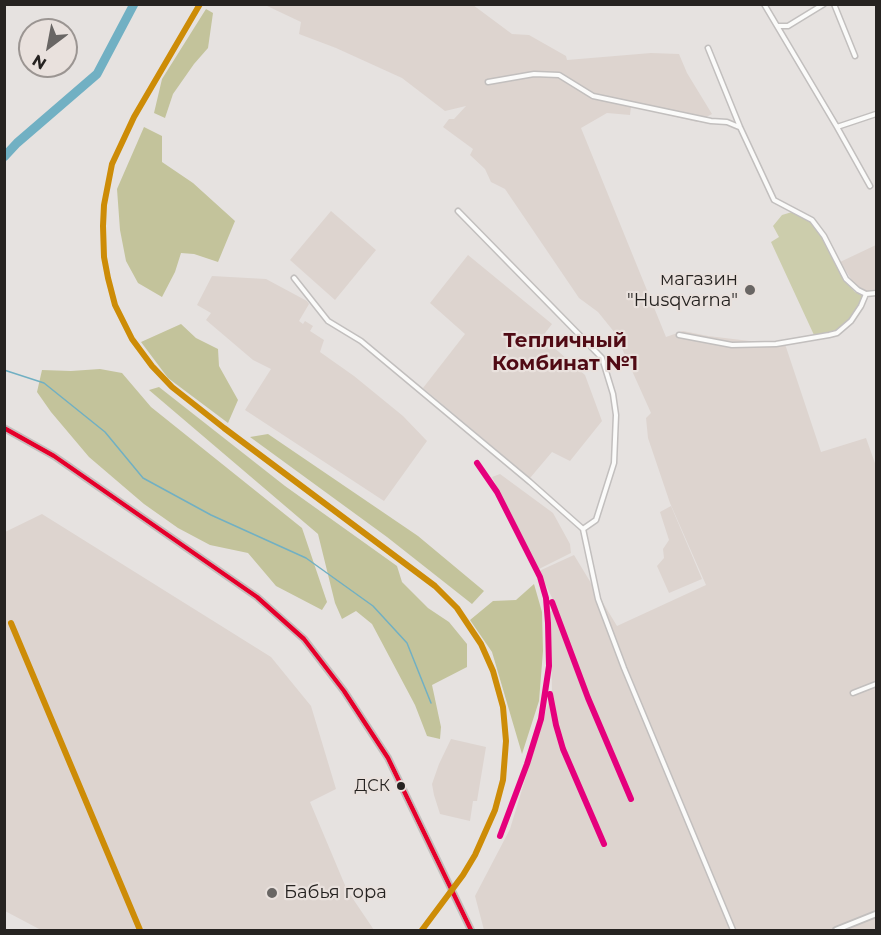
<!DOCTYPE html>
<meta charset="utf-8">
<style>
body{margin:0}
#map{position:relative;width:881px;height:935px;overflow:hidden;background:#e6e2e0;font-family:Montserrat,sans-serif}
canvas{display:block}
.frame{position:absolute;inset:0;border:6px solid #262321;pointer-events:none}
.north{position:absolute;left:18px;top:18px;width:60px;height:60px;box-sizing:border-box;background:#e9e1dd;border:2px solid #9b9592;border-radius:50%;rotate:212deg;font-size:16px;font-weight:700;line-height:24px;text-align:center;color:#262321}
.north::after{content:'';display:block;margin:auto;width:21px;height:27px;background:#696664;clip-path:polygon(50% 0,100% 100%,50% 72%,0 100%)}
</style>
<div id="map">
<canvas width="881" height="935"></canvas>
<div class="frame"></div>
<div class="north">N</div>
</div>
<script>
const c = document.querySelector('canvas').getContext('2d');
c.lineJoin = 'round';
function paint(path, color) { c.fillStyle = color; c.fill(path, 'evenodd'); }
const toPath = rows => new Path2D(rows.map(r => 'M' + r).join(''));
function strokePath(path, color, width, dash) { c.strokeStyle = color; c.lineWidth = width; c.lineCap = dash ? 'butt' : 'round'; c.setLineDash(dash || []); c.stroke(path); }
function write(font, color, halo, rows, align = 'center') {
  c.font = font + ' Montserrat,sans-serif'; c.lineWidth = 4.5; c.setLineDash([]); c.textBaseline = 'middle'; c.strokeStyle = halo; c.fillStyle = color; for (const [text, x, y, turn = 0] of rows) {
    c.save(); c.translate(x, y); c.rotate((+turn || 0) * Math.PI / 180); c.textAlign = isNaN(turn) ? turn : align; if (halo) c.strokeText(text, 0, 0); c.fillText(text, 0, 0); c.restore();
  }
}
paint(toPath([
 [265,5,473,5,512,34,529,35,566,56,567,60,651,53,679,54,687,73,712,114,697,122,622,104,631,107,630,115,607,113,581,128,666,337,683,331,708,336,758,342,784,341,821,452,866,438,876,466,876,930,484,930,475,896,510,829,552,691,550,612,556,606,539,571,574,555,617,626,706,585,670,503,648,438,646,418,651,413,615,333,598,312,579,298,505,189,491,182,485,169,470,155,473,149,443,127,449,119,454,119,466,106,445,111,402,78,336,48,299,34,301,22],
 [331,211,376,250,335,300,290,260],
 [876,245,876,289,867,291,855,285,840,262],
 [468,255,552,324,542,337,585,375,602,421,570,461,552,452,530,478,423,388,465,334,430,303],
 [212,276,266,279,307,301,309,304,299,321,303,324,305,321,313,326,310,331,324,340,320,352,354,376,403,416,427,441,384,501,245,410,271,369,253,360,206,320,211,313,197,305],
 [500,474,553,513,570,544,571,553,539,569,492,477],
 [671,506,702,579,669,593,657,566,664,558,663,549,669,540,660,512],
 [42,514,271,657,311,706,336,789,310,802,347,890,374,930,41,930,5,911,5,532],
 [451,739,486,747,477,801,473,801,470,821,440,814,434,795,432,784,439,764]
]), '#ddd4cf');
paint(toPath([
 [792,212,810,222,822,237,844,280,855,292,863,296,859,306,848,321,835,331,814,335,771,242,779,237,773,226,782,215]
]), '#cccdac');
paint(toPath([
 [206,9,213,13,208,48,194,64,173,94,165,118,154,113,162,79],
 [144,127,162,136,162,162,193,183,235,221,218,262,194,254,181,253,175,272,162,297,138,283,126,261,120,230,117,189],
 [181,324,196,338,218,349,219,366,238,400,228,423,168,378,141,342],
 [100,369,122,373,151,407,302,528,327,602,322,610,276,586,248,553,210,545,178,528,144,504,89,457,51,412,37,392,42,370,71,371],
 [159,387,285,486,397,566,402,582,428,608,449,622,467,644,467,667,432,685,441,727,440,739,427,736,415,705,372,624,356,611,342,619,335,603,318,534,149,390],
 [268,434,418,536,484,591,472,604,387,537,250,437],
 [534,584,542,612,543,651,539,701,522,754,492,652,470,620,493,601,516,600]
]), '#c3c39b');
strokePath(toPath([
 [4,370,44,383,105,432,143,478,211,515,306,558,373,606,407,643,431,703]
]), '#71b0c3', 1.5);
strokePath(toPath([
 [4,157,17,143,97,74,134,4]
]), '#71b0c3', 9);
const minor = toPath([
 [764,4,837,127,870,186],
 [834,4,855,56],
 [778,26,788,26,824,4],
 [708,48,740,127,774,200,812,220,824,236,846,279,858,290,866,294,876,293],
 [488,82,534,74,559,75,593,96,711,121,727,122,739,127],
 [837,127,876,114],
 [458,211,602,358,613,394,616,415,614,463,596,520,583,529],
 [294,278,328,321,361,341,530,482,583,529,598,599,624,668,733,930],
 [679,335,732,345,776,344,829,335,837,333,851,321,861,306,866,294],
 [853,693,876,684]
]);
const tertiary = toPath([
 [4,428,54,456,257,597,304,639,344,691,388,758,471,930],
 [836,930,876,914]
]);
strokePath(minor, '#c2bfbe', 7);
strokePath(tertiary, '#c2bfbe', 8);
strokePath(minor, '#fbfbfa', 4);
strokePath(tertiary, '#fbfbfa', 4.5);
strokePath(toPath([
 [4,428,54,456,257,597,304,639,344,691,388,758,471,930]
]), '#e4002b', 4.5);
strokePath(toPath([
 [200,4,134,117,112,164,104,205,103,226,104,257,108,278,115,305,132,339,152,366,172,387,224,428,435,586,457,608,481,644,493,671,503,707,506,741,503,780,495,810,475,855,463,875,422,930],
 [11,623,140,930]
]), '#cd8c07', 6);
strokePath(toPath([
 [477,463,497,492,540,577,546,598,548,623,549,666,541,719,527,764,500,836],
 [552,602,588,698,631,799],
 [550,694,556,725,563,749,604,844]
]), '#e5007d', 6);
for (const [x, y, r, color] of [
 [750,290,6,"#696664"],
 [401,786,5,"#262321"],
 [272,893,6,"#696664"]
]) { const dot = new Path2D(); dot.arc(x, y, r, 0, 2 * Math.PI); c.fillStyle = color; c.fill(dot); strokePath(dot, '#e9e1dd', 2); }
write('16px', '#262321', '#e9e1dd', [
 ["ДСК",390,786]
], 'right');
write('18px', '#262321', '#e9e1dd', [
 ["магазин",738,280],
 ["\"Husqvarna\"",738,301],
 ["Бабья гора",284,893,"left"]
], 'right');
write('bold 20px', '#500a14', '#e9e1dd', [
 ["Тепличный",565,341],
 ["Комбинат №1",565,364]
]);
</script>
